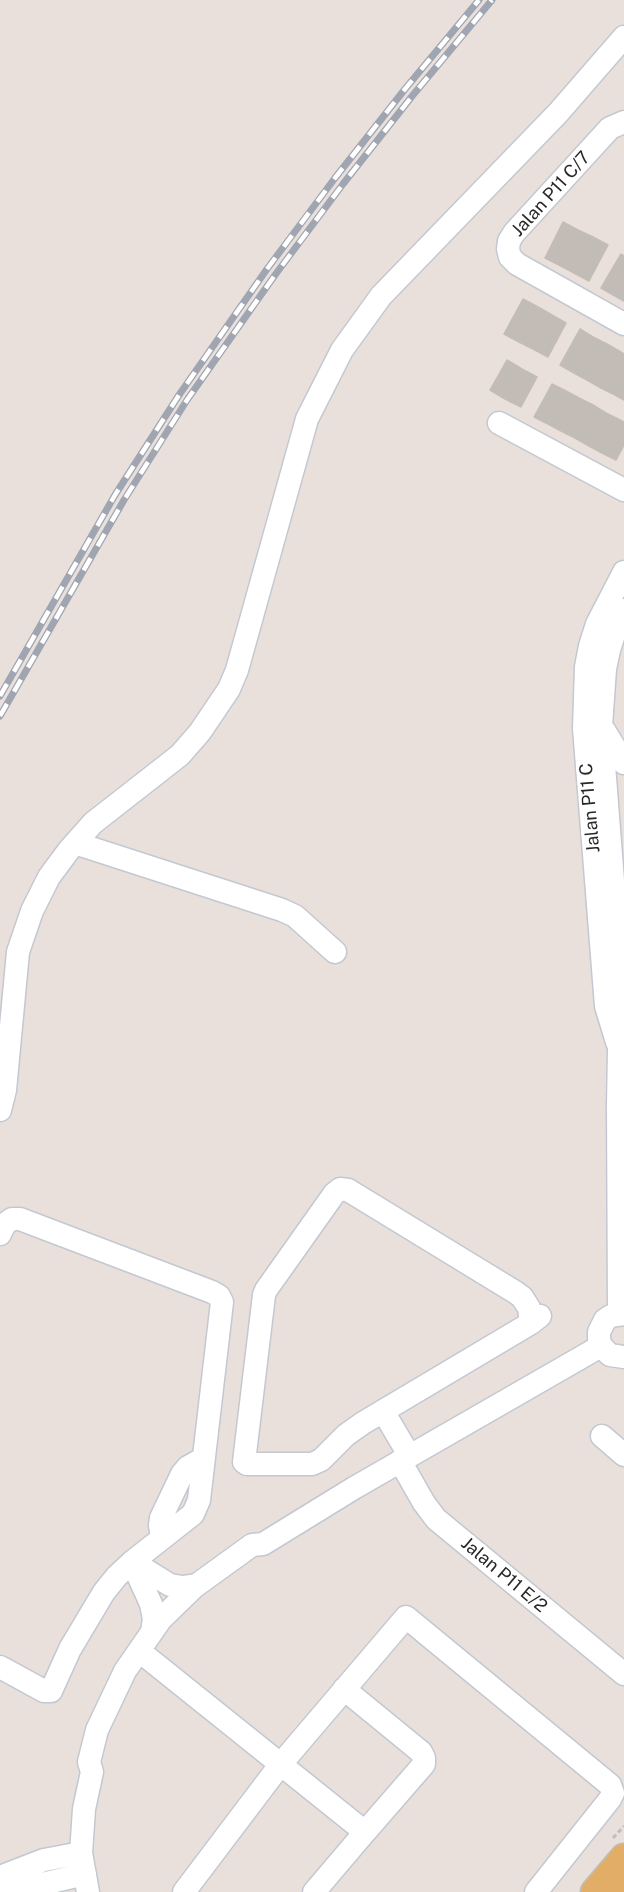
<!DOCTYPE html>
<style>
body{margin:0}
canvas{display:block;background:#e9e0db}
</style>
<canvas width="624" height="1892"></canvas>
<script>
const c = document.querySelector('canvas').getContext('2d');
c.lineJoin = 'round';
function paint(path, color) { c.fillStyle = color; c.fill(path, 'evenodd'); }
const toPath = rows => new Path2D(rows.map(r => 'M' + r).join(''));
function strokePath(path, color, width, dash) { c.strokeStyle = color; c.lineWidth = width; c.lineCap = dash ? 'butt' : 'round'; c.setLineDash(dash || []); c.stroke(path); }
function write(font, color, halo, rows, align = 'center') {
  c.font = font + ' "Public Sans",sans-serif'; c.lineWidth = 6; c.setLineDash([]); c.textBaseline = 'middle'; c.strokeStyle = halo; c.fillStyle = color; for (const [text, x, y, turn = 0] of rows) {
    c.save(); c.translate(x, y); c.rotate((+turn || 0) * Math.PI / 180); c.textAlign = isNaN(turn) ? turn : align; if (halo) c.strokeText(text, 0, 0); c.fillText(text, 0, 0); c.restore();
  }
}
const building = toPath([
 [563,222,578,230,559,265,545,258,563,222],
 [578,230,593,237,574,273,559,265,578,230],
 [593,237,608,245,589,281,574,273,593,237],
 [621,254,624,256,624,279,615,296,601,288,621,254],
 [624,279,624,301,615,296,624,279],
 [523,299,538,307,519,342,504,334,523,299],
 [538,307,552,315,533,349,519,342,538,307],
 [552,315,566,323,548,357,533,349,552,315],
 [580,329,593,337,574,373,560,365,580,329],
 [593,337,607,344,587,380,574,373,593,337],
 [607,344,621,352,601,388,587,380,607,344],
 [621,352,624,354,624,379,615,395,601,388,621,352],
 [507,360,522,369,505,399,490,390,507,360],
 [522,369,537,377,521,407,505,399,522,369],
 [624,379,624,400,615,395,624,379],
 [552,384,566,391,548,424,534,417,552,384],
 [566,391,579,398,561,431,548,424,566,391],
 [579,398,593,405,575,438,561,431,579,398],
 [593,405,606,413,589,446,575,438,593,405],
 [606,413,620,420,602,453,589,446,606,413],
 [620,420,624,422,624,445,616,460,602,453,620,420]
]);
paint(building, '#c2bcb7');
strokePath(building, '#c4bcb5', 1.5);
const minor = toPath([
 [624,122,610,128,514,233,509,241,508,249,510,257,517,264,624,324],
 [499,423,624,490],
 [604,730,624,763],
 [75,843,282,910,295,916,335,952],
 [617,1042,606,1006,584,728,586,667,590,646,597,624,624,572],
 [0,1110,5,1090,18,952,32,911,49,877,69,850,93,823,180,755,200,732,229,689,237,670,307,419,342,350,381,296,558,113,624,37],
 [0,1234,5,1224,12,1219,20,1219,212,1292,219,1296,222,1302,199,1500,193,1514,132,1562,117,1576,104,1592,70,1649,51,1691,44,1691,0,1667],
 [619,1314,618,1105,619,1049,623,1010,601,726,605,669,609,650,618,622,624,610],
 [624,1314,611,1316,605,1320,599,1332,599,1339,601,1346,610,1355,624,1357],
 [531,1323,529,1308,522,1297,515,1292,348,1190,340,1189,334,1194,266,1290,264,1295,244,1462,247,1464,312,1464,321,1460,346,1435,363,1423,531,1323,540,1316],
 [383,1411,409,1455],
 [602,1436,624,1455],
 [400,1461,424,1503,436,1519,624,1674],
 [162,1538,160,1525,161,1518,182,1474,188,1467,204,1458],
 [132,1562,151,1604,154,1619,152,1632],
 [133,1562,170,1585,183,1587,196,1585],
 [148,1658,365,1832,314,1892],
 [344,1689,421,1752,424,1758,424,1764,365,1832],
 [0,1877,44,1860,81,1853],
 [8,1892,85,1874],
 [88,1892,81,1853,84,1809,92,1772,89,1762,97,1730,125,1671,161,1619,194,1587,252,1545,263,1544,354,1488,601,1346],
 [184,1892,280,1765,406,1617,610,1785,613,1793,610,1799,536,1892]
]);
const major = toPath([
 [595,1892,624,1858],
 [624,1892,624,1891]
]);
strokePath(minor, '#c3c8d1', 25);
strokePath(major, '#bebebe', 31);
strokePath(toPath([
 [613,1838,624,1826]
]), '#bebebe', 3, [4.5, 3]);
strokePath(minor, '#fff', 22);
strokePath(major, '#e2ae67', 28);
const rail = toPath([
 [0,696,115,495,179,395,267,269,335,178,405,89,479,0],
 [0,716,124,500,187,400,275,275,343,184,413,95,492,0]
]);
strokePath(rail, '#9fa5b1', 7);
strokePath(rail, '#fff', 4.5, [14]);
write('18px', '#282828', '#fff', [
 ["Jalan P11 C/7",551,194,-48],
 ["Jalan P11 C",590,808,-95],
 ["Jalan P11 E/2",504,1575,40]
]);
</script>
